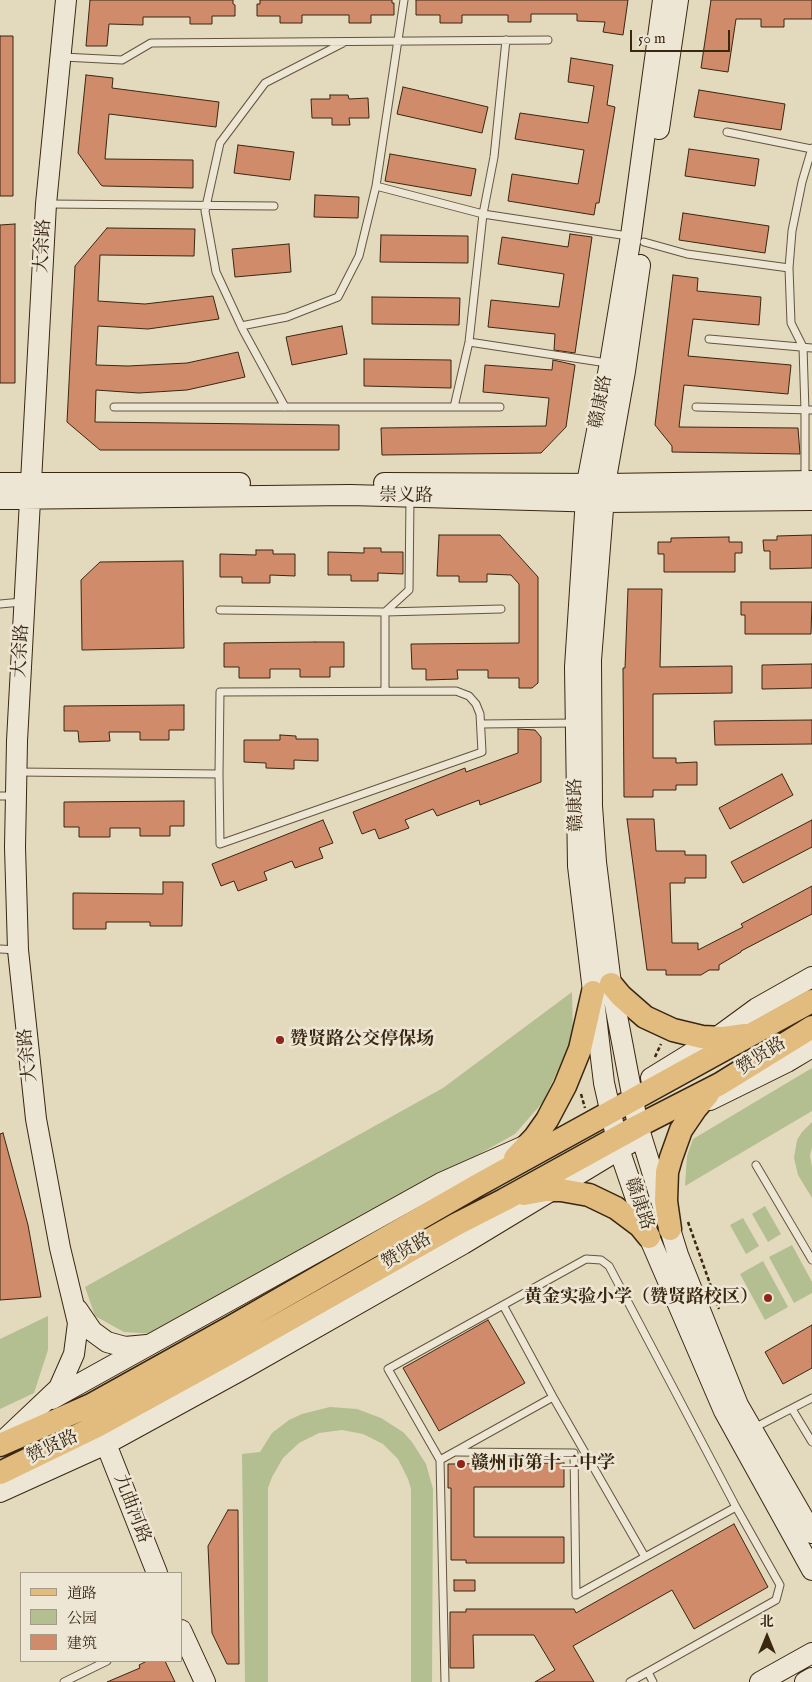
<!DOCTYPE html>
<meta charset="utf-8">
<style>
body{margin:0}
#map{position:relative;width:812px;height:1682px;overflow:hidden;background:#e3d9bd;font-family:"IM FELL English","Noto Serif SC",serif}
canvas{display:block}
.legend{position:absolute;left:20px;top:1572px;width:162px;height:90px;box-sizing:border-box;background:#ede6d4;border:1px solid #a59a86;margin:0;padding:6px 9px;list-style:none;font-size:15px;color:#3a2711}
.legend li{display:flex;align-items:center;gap:10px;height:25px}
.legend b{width:25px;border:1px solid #a59a86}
.north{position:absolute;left:742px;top:1612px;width:50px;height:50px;-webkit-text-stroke:4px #ede6d4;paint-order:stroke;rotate:0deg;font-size:14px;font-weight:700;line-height:20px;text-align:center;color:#3a2711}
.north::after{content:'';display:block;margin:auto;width:18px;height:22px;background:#3a2711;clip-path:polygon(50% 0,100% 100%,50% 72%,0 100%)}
.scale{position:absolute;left:630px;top:30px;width:100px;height:22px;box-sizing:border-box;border:2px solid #3a2711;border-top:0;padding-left:6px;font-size:15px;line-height:18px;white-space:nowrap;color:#3a2711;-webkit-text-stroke:4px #ede6d4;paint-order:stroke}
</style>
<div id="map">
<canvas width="812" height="1682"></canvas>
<ul class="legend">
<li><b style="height:6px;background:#e2bc7e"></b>道路</li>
<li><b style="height:14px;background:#b3bf91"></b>公园</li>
<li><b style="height:14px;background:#cf8b6a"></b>建筑</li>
</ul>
<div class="north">北</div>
<div class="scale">50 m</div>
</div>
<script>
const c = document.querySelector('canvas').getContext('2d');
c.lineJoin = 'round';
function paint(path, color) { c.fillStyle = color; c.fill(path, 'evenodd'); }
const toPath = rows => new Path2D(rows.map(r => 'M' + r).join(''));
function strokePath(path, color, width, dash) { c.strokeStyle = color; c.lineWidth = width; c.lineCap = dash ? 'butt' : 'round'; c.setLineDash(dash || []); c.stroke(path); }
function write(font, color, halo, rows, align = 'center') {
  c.font = font + ' "IM FELL English","Noto Serif SC",serif'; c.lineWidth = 5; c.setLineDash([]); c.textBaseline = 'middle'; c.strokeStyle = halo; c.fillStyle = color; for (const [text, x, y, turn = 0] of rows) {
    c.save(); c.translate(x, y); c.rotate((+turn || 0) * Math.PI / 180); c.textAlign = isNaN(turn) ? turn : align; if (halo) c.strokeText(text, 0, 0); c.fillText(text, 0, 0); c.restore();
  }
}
paint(toPath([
 [572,992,573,1037,543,1102,515,1134,156,1334,124,1332,95,1316,85,1287,443,1088],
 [812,1068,812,1111,685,1186,687,1156,693,1139],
 [812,1122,812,1147,810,1156,812,1167,812,1198,798,1175,794,1158,797,1140,802,1132],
 [765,1206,781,1234,768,1242,752,1214],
 [743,1218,759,1246,746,1254,730,1225],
 [792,1245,812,1282,812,1293,794,1303,769,1257],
 [763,1261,788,1307,765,1320,740,1274],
 [48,1316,48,1350,34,1393,0,1409,0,1339],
 [330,1407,357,1409,381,1418,403,1432,412,1442,426,1464,433,1489,432,1682,411,1682,411,1489,408,1479,398,1459,383,1444,363,1434,342,1430,319,1433,299,1443,283,1458,272,1477,268,1488,268,1682,245,1682,242,1454,260,1452,272,1433,289,1420,302,1414]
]), '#b3bf91');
const building = toPath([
 [90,0,233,0,233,4,235,5,235,16,212,16,212,24,190,24,190,17,143,17,143,25,109,24,107,46,86,46,90,0],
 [260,0,392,0,392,3,394,3,394,15,371,15,371,23,349,23,349,15,302,15,302,23,280,23,280,16,257,16,257,4,260,4,260,0],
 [416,0,628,0,623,35,603,32,605,22,577,21,577,14,531,14,531,22,508,22,508,15,462,15,462,23,440,23,440,15,416,15,416,0],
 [711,0,812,0,812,19,784,19,784,27,761,27,761,19,736,19,728,72,701,68,711,0],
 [0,36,13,36,13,196,0,196,0,36],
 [571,58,613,65,607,105,615,107,599,203,596,203,594,215,508,201,512,174,578,184,584,150,515,139,520,113,588,123,594,86,568,82,571,58],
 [86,75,113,78,112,88,219,102,216,127,109,114,105,159,193,160,193,188,103,186,101,185,78,153,86,75],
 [403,87,488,107,482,133,397,114,403,87],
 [699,90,785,104,781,130,694,117,699,90],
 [330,95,348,95,349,99,368,98,369,118,349,118,350,125,332,125,332,118,312,118,311,99,330,99,330,95],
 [238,145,294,152,290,180,234,173,238,145],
 [689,149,759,159,755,186,685,176,689,149],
 [390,154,476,169,471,196,385,181,390,154],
 [315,195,359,197,358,218,314,217,315,195],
 [683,213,769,226,765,253,679,240,683,213],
 [15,224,15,383,0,383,0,225,15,224],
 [107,228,195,229,194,256,100,255,98,301,145,304,213,296,219,319,148,329,98,326,96,365,128,366,187,363,238,352,245,377,187,390,139,393,96,390,95,422,339,425,339,450,100,450,67,422,75,266,107,228],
 [570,234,592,237,575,353,554,350,555,334,488,327,491,300,559,307,564,274,498,264,502,237,568,247,570,234],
 [381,235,468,236,468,263,380,262,381,235],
 [289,244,291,272,235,277,232,249,289,244],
 [673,275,698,278,697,291,761,297,759,325,693,319,688,356,791,365,788,394,684,385,679,427,798,428,800,454,672,452,672,446,655,425,673,275],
 [372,297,460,298,459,325,372,324,372,297],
 [342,326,347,354,292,365,286,337,342,326],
 [364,359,451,360,451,388,364,386,364,359],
 [553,360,575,365,566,427,541,453,382,455,381,428,546,426,549,398,483,392,485,365,552,370,553,360],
 [439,535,500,535,538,577,538,683,532,688,519,688,519,678,488,678,488,670,457,670,458,679,426,680,426,669,412,669,411,644,519,643,519,584,511,575,487,574,487,582,459,582,459,576,437,576,439,535],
 [812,535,812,568,770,569,770,551,764,551,763,540,777,540,777,536,812,535],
 [729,537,729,542,742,542,742,553,735,553,735,572,664,572,664,554,658,554,658,542,671,542,671,538,729,537],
 [364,548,381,548,381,552,403,552,403,574,378,573,378,581,351,581,351,575,328,575,328,552,364,553,364,548],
 [256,550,273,550,273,554,295,554,295,576,270,575,270,583,242,583,242,577,220,577,220,554,256,555,256,550],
 [183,561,184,648,82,650,81,580,100,562,183,561],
 [628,589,662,589,660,667,732,666,732,693,653,694,653,758,676,758,676,763,697,762,697,785,676,785,676,790,653,790,653,797,624,797,623,668,625,668,628,589],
 [741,602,812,602,811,634,745,634,745,615,741,615,741,602],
 [315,642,344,642,344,667,330,667,330,677,300,677,300,669,270,669,270,678,239,678,239,667,224,667,224,643,315,642],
 [812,664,812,688,762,689,762,665,812,664],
 [184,705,184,730,169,730,169,740,140,740,140,732,109,732,110,741,79,742,78,731,64,731,64,706,184,705],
 [812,720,812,744,715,745,714,721,812,720],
 [518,729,535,730,541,737,541,782,480,805,479,800,437,816,433,809,405,820,409,828,379,839,375,829,362,834,353,812,465,768,466,772,518,753,518,729],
 [280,735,296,736,296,739,318,739,318,761,294,760,294,769,266,768,266,763,244,762,244,740,280,740,280,735],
 [782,774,793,795,730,829,719,808,782,774],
 [184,801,184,826,170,826,170,836,140,836,140,828,110,828,110,837,79,837,79,827,64,827,64,802,184,801],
 [627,819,654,819,656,851,685,851,685,855,706,855,706,878,685,878,685,883,670,883,672,943,698,943,698,950,743,927,741,924,812,886,812,914,741,951,741,952,719,965,719,970,709,970,701,975,666,975,666,970,647,970,627,819],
 [323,820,333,843,319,848,323,858,295,868,292,861,264,872,267,880,238,891,234,881,221,886,212,864,323,820],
 [812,820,812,847,743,883,731,862,812,820],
 [163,882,183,882,182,926,150,926,150,922,106,922,106,929,73,929,73,893,163,894,163,882],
 [3,1133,28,1225,41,1297,0,1300,0,1134,3,1133],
 [488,1320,525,1383,439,1431,403,1368,488,1320],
 [812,1325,812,1368,783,1384,765,1352,812,1325],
 [564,1463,564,1487,474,1487,474,1537,564,1537,564,1563,466,1563,466,1560,451,1560,451,1488,448,1488,448,1464,564,1463],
 [228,1510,238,1510,239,1664,227,1664,212,1633,208,1546,228,1510],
 [734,1524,768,1587,694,1629,672,1590,573,1646,594,1682,535,1682,555,1670,534,1635,473,1635,474,1668,450,1668,450,1612,466,1612,466,1609,574,1609,576,1613,734,1524],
 [454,1580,475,1580,475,1591,454,1591,454,1580],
 [147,1661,165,1661,175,1682,107,1682,140,1668,139,1665,147,1661]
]);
paint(building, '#cf8b6a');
strokePath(building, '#3a2711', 1);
const lane = toPath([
 [63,57,122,60,151,43,548,40],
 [727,132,812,149],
 [376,186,483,214,628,236],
 [49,204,274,206],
 [644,242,687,254,789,268],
 [241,326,287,317,338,297,359,256,376,186,404,0],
 [709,339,812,348],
 [469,342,607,363],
 [114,407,500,407],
 [285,407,243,330,216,272,205,211,220,143,265,83,343,43],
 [454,407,469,342,483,214,494,157,506,40],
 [696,407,812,410],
 [805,480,805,411,803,347,791,323,789,268,792,231,802,182,812,148],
 [0,604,22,602],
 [220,610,385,612,501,609],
 [385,691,385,612,409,590,410,497],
 [481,724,574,723],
 [17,772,219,774,220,844,482,752,480,714,476,704,469,696,456,691,220,692,219,774],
 [0,796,15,796],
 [0,949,17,950],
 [756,1165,812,1260],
 [503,1305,553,1397],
 [792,1409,812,1442],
 [752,1429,812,1398],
 [456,1452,574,1453,576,1595,645,1557],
 [440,1460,388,1369,586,1259,601,1260,609,1266,736,1507],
 [648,1672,653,1682],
 [64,1682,107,1661],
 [445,1682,440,1460,553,1397,645,1557,736,1507,780,1585,776,1600,630,1682]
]);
const secondary = toPath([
 [663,0,631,236,610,363,587,483,575,667,578,866,604,1083,619,1149,649,1237,724,1411,812,1570],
 [659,129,678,0],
 [640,265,625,371,605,484,591,660,592,806,596,862,611,984,638,1126,678,1255,738,1405,812,1533],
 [0,483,240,483],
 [384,483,605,484,812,481],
 [0,499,350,495,604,502,812,500],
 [651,1078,716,1038,757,1008,812,977],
 [710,1100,787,1062,812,1047],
 [77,1309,92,1331,107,1342,125,1347,147,1345],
 [52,1399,441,1183,529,1144],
 [3,1441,59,1388,74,1354,78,1323,60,1248,36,1119,18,950,15,847,17,741,46,204,66,0],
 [106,1444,157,1573],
 [0,1492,106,1444,243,1369,463,1244,630,1143],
 [181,1630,205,1682],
 [760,1682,812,1653],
 [805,1682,812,1678]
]);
const primary = toPath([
 [611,984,621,996,645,1017,673,1030,702,1037,724,1038,745,1035],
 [515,1158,535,1137,547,1120,565,1086,580,1049,593,992],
 [524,1194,546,1190,561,1190,589,1195,616,1208,640,1226,649,1237],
 [670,1229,666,1201,667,1172,671,1158,681,1130,696,1108,708,1094],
 [0,1445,91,1405,233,1326,478,1185,812,1001],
 [0,1473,97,1426,228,1354,455,1225,504,1200,638,1126,720,1084,812,1027]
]);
strokePath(lane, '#64543c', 9);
strokePath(secondary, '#3a2711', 22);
strokePath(primary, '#3a2711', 25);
strokePath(toPath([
 [655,1057,661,1044],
 [581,1094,585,1108],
 [688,1222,719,1309]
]), '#3a2711', 2.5, [4, 2.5]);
strokePath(lane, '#ede6d4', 7);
strokePath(secondary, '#ede6d4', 20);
strokePath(primary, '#e2bc7e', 22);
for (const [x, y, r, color] of [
 [280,1040,5,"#8f2418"],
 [768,1298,5,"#8f2418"],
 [461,1464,5,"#8f2418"]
]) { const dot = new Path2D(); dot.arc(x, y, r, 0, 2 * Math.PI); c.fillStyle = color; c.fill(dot); strokePath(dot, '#ede6d4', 2); }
write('18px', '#3a2711', '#ede6d4', [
 ["大余路",44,246,-87],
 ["赣康路",602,402,-79],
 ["崇义路",406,497,1],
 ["大余路",22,651,-87],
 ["赣康路",577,805,-91],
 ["大余路",29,1055,-96],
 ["赞贤路",762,1057,-32],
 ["赣康路",638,1204,71],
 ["赞贤路",407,1252,-30],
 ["赞贤路",53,1448,-25],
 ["九曲河路",131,1509,69]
]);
write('bold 18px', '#3a2711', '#ede6d4', [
 ["赞贤路公交停保场",290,1040],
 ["黄金实验小学（赞贤路校区）",758,1298,"right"],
 ["赣州市第十二中学",471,1464]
], 'left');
</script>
